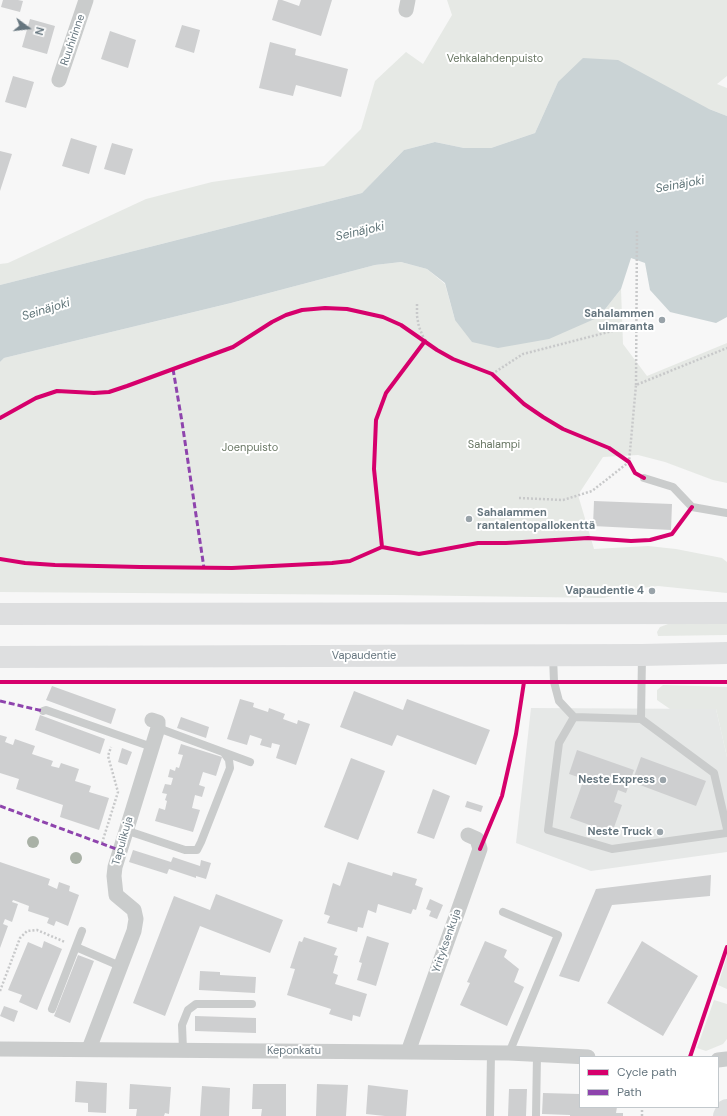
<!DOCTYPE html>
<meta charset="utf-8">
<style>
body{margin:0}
#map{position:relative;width:727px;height:1116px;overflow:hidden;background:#f7f7f7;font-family:"DM Sans",sans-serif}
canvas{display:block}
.legend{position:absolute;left:579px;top:1056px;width:140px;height:52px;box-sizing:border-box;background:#fff;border:1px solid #c2c8cc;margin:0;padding:5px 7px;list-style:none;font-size:12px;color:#66767f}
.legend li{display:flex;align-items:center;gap:8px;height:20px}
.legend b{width:20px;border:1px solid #c2c8cc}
.north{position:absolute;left:8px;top:8px;width:40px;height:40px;-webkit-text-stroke:3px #fff;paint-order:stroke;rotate:105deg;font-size:11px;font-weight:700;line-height:16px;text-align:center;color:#66767f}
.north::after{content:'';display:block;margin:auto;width:14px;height:18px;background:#66767f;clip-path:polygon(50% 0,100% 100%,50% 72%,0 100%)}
</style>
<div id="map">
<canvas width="727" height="1116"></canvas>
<ul class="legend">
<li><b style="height:5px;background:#d6006c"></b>Cycle path</li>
<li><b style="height:5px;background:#8e44ad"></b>Path</li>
</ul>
<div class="north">N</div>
</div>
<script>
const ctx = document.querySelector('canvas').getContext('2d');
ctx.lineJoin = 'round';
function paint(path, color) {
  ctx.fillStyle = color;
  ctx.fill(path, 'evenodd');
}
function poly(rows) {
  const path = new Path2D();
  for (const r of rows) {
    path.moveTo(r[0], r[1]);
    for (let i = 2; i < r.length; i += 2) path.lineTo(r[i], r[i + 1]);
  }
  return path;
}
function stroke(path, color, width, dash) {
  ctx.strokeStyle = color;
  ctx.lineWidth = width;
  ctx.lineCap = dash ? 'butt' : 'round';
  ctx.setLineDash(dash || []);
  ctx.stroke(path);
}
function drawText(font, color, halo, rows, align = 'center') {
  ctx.font = font + ' "DM Sans",sans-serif';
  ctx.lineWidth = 4;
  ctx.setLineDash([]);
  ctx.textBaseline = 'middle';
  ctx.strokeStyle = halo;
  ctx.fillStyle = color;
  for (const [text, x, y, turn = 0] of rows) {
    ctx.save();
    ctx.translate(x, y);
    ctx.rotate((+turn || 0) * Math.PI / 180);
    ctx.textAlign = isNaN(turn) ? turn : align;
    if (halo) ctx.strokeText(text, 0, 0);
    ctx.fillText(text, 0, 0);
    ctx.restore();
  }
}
const built = poly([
 [531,708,716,709,727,757,727,852,591,871,516,843]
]);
const green = poly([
 [447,0,727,0,727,76,717,84,727,88,727,116,709,109,558,82,535,133,491,148,464,148,435,142,404,150,362,193,0,285,0,264,8,263,146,199,212,182,324,166,361,129,375,81,406,52,423,64,452,15],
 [401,262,427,269,445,284,455,320,599,317,621,289,623,344,647,376,727,343,727,483,713,480,665,462,638,455,603,457,578,495,594,549,648,546,676,549,722,558,727,562,727,593,658,586,642,588,604,598,393,595,0,592,0,362,4,358,231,303,375,265],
 [668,624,727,624,727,635,658,636,657,632,660,627],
 [663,685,727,687,727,757,716,709,670,709,657,700,657,690],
 [727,956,727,989,718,985],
 [714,1000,727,1004,727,1039,723,1044,706,1051,697,1048]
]);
const water = poly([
 [583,58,618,60,709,109,727,116,727,317,716,323,670,312,650,290,645,263,631,258,621,289,599,317,549,339,498,348,472,342,455,320,445,283,427,269,401,262,375,265,231,303,4,358,0,362,0,285,362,193,404,150,435,142,464,148,491,148,535,133,558,82]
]);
const building = poly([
 [3,0,18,0,23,1,20,12,1,7],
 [278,0,282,0,299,6,301,0,332,0,321,36,272,20],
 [30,19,55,26,47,54,22,47],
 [182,25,200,30,194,53,175,47],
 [110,31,136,40,128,68,101,59],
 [270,42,296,49,295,55,348,69,341,97,296,85,293,96,259,88],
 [13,76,34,82,26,108,5,102],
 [71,138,97,146,89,174,62,166],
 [112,143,133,149,125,175,104,169],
 [0,151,12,154,0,191],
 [594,501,672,504,671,530,593,526],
 [52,686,116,709,111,724,46,700],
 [354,691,403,710,407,699,490,730,476,765,397,735,392,746,340,727],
 [240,699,254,703,253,707,268,712,269,708,285,714,283,719,297,724,298,720,310,724,296,765,276,758,280,745,272,743,271,748,260,745,262,739,250,735,247,745,227,739],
 [40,715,105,739,100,754,35,730],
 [181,717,209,727,206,738,177,728],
 [0,735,7,737,5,742,13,745,15,739,35,746,32,754,53,761,51,766,59,768,61,763,79,769,75,781,91,786,89,792,109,798,99,830,60,817,63,805,16,789,19,779,0,773],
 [181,744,222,757,216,776,203,772,199,785,205,787,202,797,195,795,192,808,200,810,193,832,155,821,159,808,165,810,167,801,165,800,167,794,162,793,165,784,171,785,173,778,168,777,170,769,175,771,176,767,179,768,183,755,178,754],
 [122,748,132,752,127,765,118,762],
 [577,750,634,770,626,793,618,790,614,802,622,805,612,833,570,818,584,779,569,774],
 [641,757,706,781,696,806,632,782],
 [351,758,385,771,358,840,324,827],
 [433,789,450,796,434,839,417,833],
 [467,801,483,806,481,812,465,807],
 [133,850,171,862,173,857,200,866,201,860,211,863,206,879,196,876,196,878,169,869,167,874,129,862],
 [0,862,50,879,48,885,57,889,59,882,70,886,69,891,79,895,68,926,56,921,54,926,47,923,49,918,28,911,29,906,13,900,12,902,18,904,12,922,5,919,3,924,8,926,0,948],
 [348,862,392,876,393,872,417,879,415,885,423,888,416,910,413,909,411,914,378,904,376,913,368,910,363,928,358,927,357,932,327,923,330,916,324,914,333,883,340,886],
 [711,875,710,896,612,905,579,982,559,976,596,889],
 [216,894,283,920,270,953,200,926,165,1016,133,1003,174,896,210,910],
 [430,899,443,905,437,919,429,916,431,911,426,909],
 [367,936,389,943,376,986,357,980,362,963,359,962],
 [304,937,337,948,334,955,338,956,333,973,338,975,335,984,367,994,360,1017,353,1015,352,1021,329,1014,331,1009,287,995,295,969,290,968,299,941,302,942],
 [44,941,62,949,37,1010,19,1002,22,995,8,990,28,942,42,948],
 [485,941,507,950,504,957,519,969,514,982,524,987,507,1026,460,1005,470,983,467,982],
 [642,941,698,976,663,1036,607,1003],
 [78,955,94,961,70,1023,54,1016],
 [200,971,220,972,220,975,256,977,255,993,199,990],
 [4,1006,18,1011,14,1022,0,1016],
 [195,1016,256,1018,256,1033,195,1031],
 [76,1081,107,1083,106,1113,88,1112,88,1103,75,1102],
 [130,1084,171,1087,169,1114,165,1113,164,1116,136,1116,137,1109,129,1109],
 [253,1084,286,1084,286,1116,261,1116,262,1109,252,1109],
 [317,1084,348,1085,346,1116,316,1116],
 [368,1085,408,1090,406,1116,385,1116,366,1114],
 [202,1086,230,1088,229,1116,200,1116],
 [509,1089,527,1089,526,1116,508,1116],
 [543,1093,580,1094,580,1107,617,1107,616,1113,623,1113,623,1116,570,1116,570,1115,542,1114]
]);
const path = poly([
 [417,304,417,316,419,327,425,341],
 [492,374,523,354,636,325],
 [636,385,637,230],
 [519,498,563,500,592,491,629,462,636,385,727,348],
 [102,843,118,792,108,756,111,747],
 [0,991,20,938,27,931,37,930,65,942],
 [642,1116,642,1107]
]);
const service = poly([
 [644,478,673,487,692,507,727,513],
 [553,656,554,682,559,701,574,717],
 [43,711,46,710,152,747],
 [641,719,642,656],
 [158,728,250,762],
 [727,829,714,773,641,719,574,717,559,743,548,830,612,849,727,833],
 [125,830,185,850,197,850,201,842,230,768,229,760,224,753],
 [503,912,558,935,509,1053],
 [76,947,120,966],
 [52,1009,82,931],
 [183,1050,182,1025,188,1010,196,1004,252,1004],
 [490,1116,491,1053],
 [536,1116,537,1055]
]);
const minor = poly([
 [406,10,408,0],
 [59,80,86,0],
 [0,1049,408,1052,509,1053,588,1057],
 [89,1049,134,931,136,919,134,910,116,895,114,876,115,867,158,728,158,722,152,720],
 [408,1052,480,849,477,839,468,835],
 [718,1060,727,1059]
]);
const secondary = poly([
 [724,1116,727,1110]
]);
const primary = poly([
 [0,614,727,613],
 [0,657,642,655,727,653]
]);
const quiet = poly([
 [173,369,182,422,204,568],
 [0,701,43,711],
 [0,806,119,850]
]);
const cycleway = poly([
 [0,418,36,398,57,391,94,393,109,392,127,386,233,347,272,322,286,315,302,310,325,308,347,309,383,317,401,325,437,350,453,359,492,374,524,404,543,417,563,429,609,448,629,462,635,473,644,478],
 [382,547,374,469,376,420,386,393,425,341],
 [0,559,25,563,55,565,140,567,232,568,332,563,350,561,382,547,419,554,478,543,506,543,588,538,631,541,650,540,672,534,692,507],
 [0,682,727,682],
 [480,849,502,796,516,734,524,682],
 [690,1057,727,947]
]);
const trees = [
 [33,842],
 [76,858]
];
const markers = [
 [662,320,4,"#99a3a9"],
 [469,519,4,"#99a3a9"],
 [652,591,4,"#99a3a9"],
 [663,780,4,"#99a3a9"],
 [660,832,4,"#99a3a9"]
];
const streetNames = [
 ["Ruuhirinne",73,40,-71],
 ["Vapaudentie",364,656],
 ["Tapulikuja",123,841,-74],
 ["Yrityksenkuja",447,941,-71],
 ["Keponkatu",294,1051]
];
const parkNames = [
 ["Vehkalahdenpuisto",495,59],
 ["Sahalampi",494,445],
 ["Joenpuisto",250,448]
];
const poiNames = [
 ["Sahalammen",654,314],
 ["uimaranta",654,327],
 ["Sahalammen",477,513,"left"],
 ["rantalentopallokenttä",477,526,"left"],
 ["Vapaudentie 4",644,591],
 ["Neste Express",655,780],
 ["Neste Truck",652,832]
];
const waterNames = [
 ["Seinäjoki",680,185,-10],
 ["Seinäjoki",360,232,-13],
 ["Seinäjoki",46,310,-17]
];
paint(built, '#e6e8e7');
paint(green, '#e6e9e5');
paint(water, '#cad3d5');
paint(building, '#cecfd0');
stroke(path, '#c8c9ca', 2.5, [2, 2]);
stroke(service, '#cacccc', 8);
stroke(minor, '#cacccc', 15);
stroke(secondary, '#dedfe0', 22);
stroke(primary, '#dedfe0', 22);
stroke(quiet, '#8e44ad', 3, [6, 3]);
stroke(cycleway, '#d6006c', 4);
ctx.fillStyle = '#a9b1a6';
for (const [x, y] of trees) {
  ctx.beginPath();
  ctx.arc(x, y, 6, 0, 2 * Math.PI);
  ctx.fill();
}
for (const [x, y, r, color] of markers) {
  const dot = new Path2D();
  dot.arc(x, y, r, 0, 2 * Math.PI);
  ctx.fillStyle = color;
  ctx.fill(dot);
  stroke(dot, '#fff', 1.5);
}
drawText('11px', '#66767f', '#fff', streetNames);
drawText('11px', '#697764', '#fff', parkNames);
drawText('bold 11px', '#66767f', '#fff', poiNames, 'right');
drawText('italic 12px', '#607579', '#fff', waterNames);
</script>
